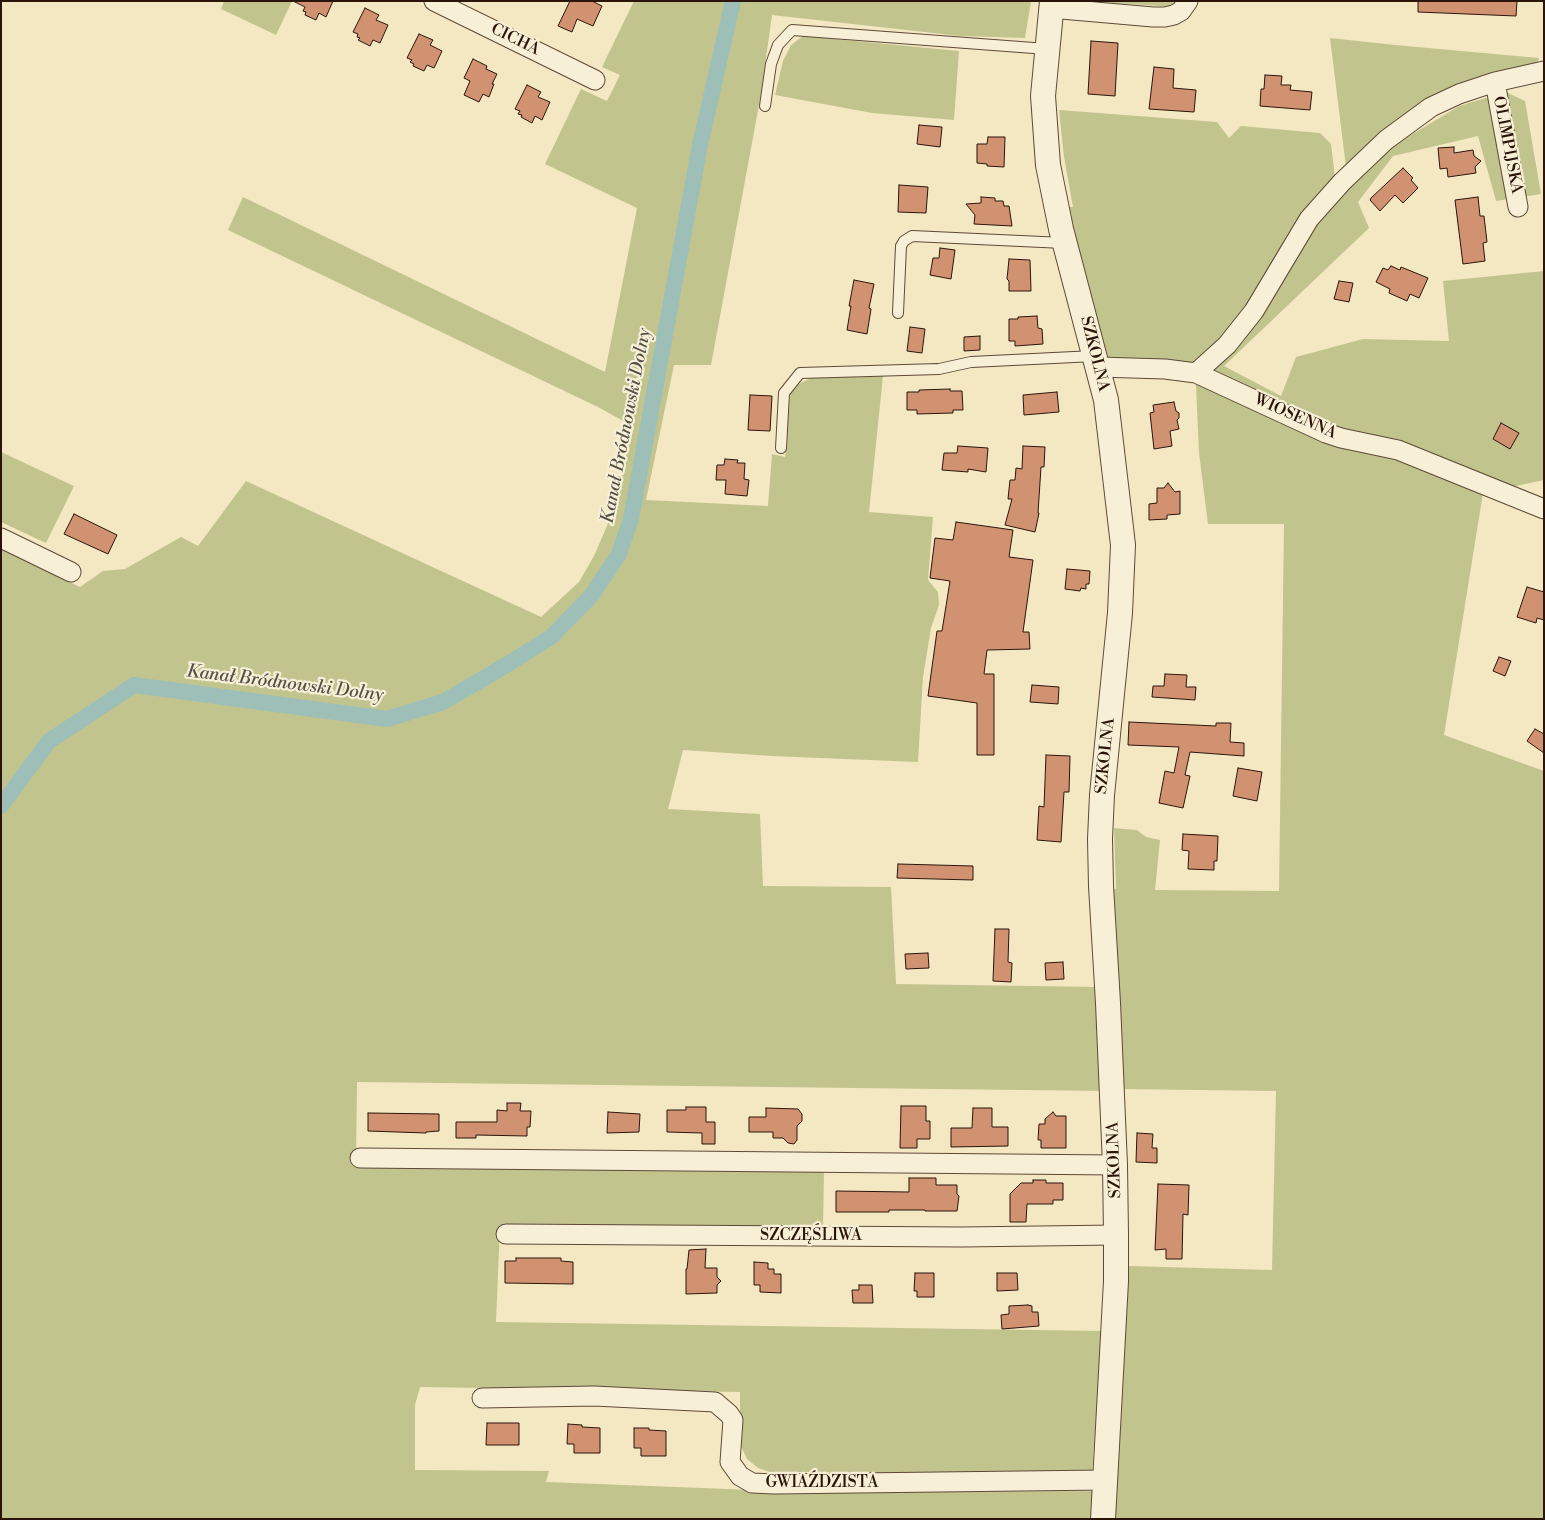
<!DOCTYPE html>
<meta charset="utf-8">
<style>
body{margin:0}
#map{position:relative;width:1545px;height:1520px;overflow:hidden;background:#f3e8c2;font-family:"Libre Bodoni",serif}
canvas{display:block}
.frame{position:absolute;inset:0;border:2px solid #2b140a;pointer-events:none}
</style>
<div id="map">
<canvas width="1545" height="1520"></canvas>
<div class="frame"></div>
</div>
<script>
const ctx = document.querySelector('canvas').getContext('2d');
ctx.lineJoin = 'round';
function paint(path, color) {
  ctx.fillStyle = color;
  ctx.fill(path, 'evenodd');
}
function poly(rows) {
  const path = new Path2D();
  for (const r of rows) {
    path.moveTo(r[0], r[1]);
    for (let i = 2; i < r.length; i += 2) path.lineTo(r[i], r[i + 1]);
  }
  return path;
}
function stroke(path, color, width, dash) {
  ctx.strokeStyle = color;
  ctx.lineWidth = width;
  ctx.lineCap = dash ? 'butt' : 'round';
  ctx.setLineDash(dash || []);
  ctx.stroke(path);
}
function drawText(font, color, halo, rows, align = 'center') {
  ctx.font = font + ' "Libre Bodoni",serif';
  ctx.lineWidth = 4.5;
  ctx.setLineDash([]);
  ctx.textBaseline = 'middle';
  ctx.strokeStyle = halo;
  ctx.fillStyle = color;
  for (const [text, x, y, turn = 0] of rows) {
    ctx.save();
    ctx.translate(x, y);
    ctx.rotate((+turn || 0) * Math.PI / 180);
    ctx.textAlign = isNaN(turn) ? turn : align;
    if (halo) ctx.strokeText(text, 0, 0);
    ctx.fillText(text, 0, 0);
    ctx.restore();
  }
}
const green = poly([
 [224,1,292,1,276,35,221,9],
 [634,1,1031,1,1025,38,960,36,772,15,761,94,711,365,674,365,646,500,768,506,772,454,785,457,790,396,792,391,799,384,811,378,883,376,869,512,933,517,928,580,938,592,939,605,931,628,923,677,918,762,772,756,683,750,668,809,760,814,763,886,891,887,896,984,1100,987,1105,1091,357,1082,356,1163,824,1169,823,1228,500,1225,496,1322,1102,1331,1092,1474,770,1472,758,1468,747,1459,740,1444,740,1392,420,1387,415,1405,415,1470,549,1471,546,1482,806,1492,1098,1491,1097,1519,1,1519,1,549,80,587,103,571,125,569,181,537,198,546,246,481,541,617,579,582,594,556,607,526,634,427,598,407,228,230,243,197,605,372,637,208,545,164,581,89,607,101,620,75,602,67],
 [1085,1,1179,1,1174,7],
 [803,36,959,51,954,120,872,113,775,95,783,61,791,45],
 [1330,38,1395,45,1539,58,1537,65,1454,87,1346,167],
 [1506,92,1525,101,1541,194,1496,201,1478,136,1393,156,1358,202,1369,228,1224,366,1281,396,1296,357,1363,339,1449,341,1443,281,1544,271,1544,480,1483,493,1444,735,1544,771,1544,1519,1112,1519,1122,1334,1129,1266,1272,1270,1276,1091,1120,1089,1109,889,1116,889,1114,828,1137,830,1146,837,1160,840,1155,890,1279,891,1284,524,1208,524,1199,453,1196,385,1189,362,1110,360,1104,356,1065,207,1073,207,1064,157,1059,110,1217,122,1229,138,1241,126,1320,133,1331,144,1335,178,1346,192,1398,143,1459,106],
 [1,452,74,486,46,543,1,522]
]);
const canal = poly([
 [1,806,49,741,134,685,387,719,443,702,503,667,551,637,592,595,619,554,631,519,700,145,733,1]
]);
const building = poly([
 [293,1,333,1,326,17,319,13,316,20,305,15,306,12,303,11,305,7,293,1],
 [570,1,592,1,602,6,593,26,577,19,572,32,558,26,570,1],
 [1418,1,1517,1,1516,16,1418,12,1418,1],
 [365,8,379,15,376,20,388,25,380,43,373,40,370,46,358,40,360,38,357,37,358,34,353,32,365,8],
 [419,34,433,40,430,45,442,51,434,68,427,65,424,71,413,66,414,64,410,62,412,60,407,58,419,34],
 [1091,41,1118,43,1115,96,1088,94,1091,41],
 [473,59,487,66,486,69,497,74,492,84,494,84,489,97,483,94,479,102,464,95,470,81,464,78,473,59],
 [1154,67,1174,69,1173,88,1196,90,1194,112,1149,109,1154,67],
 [1265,75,1282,76,1281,85,1291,85,1290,90,1312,92,1310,110,1260,106,1261,89,1264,89,1265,75],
 [527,85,541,92,538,97,550,102,542,120,535,116,532,123,521,117,522,115,518,114,520,111,515,109,527,85],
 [919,125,942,127,940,147,917,144,919,125],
 [988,137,1005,137,1004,167,987,166,987,164,977,163,977,144,987,144,988,137],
 [1454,147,1454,153,1473,150,1474,156,1481,161,1475,167,1476,173,1448,177,1447,168,1440,169,1438,148,1454,147],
 [1403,168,1413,178,1411,180,1418,188,1403,203,1395,195,1380,211,1370,200,1371,198,1403,168],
 [899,185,928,187,926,213,898,212,899,185],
 [981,197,995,198,995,201,1003,201,1004,206,1009,206,1012,226,974,224,975,215,966,204,981,203,981,197],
 [1478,197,1480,216,1484,216,1487,242,1483,243,1485,261,1463,264,1455,200,1478,197],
 [940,248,955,250,951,279,930,275,933,258,939,258,940,248],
 [1009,259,1030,260,1031,291,1009,291,1009,281,1007,279,1009,259],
 [1391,266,1400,270,1401,267,1428,278,1419,298,1410,294,1407,301,1389,293,1390,289,1376,282,1383,268,1388,270,1391,266],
 [854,280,874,284,869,308,871,309,867,334,847,330,851,306,849,306,854,280],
 [1339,281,1353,283,1349,302,1334,299,1339,281],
 [1037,316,1038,328,1042,329,1043,344,1015,346,1015,341,1009,341,1009,319,1018,319,1018,317,1037,316],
 [910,327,925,329,922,353,907,351,910,327],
 [980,336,980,350,964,351,964,337,980,336],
 [950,389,950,391,962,391,963,410,953,410,953,413,917,414,917,410,907,410,907,392,919,392,919,390,950,389],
 [1057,392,1059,412,1024,415,1023,395,1057,392],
 [750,395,772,396,770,431,748,430,750,395],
 [1174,402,1176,411,1179,413,1179,418,1177,420,1179,429,1170,431,1172,446,1154,449,1150,413,1154,412,1153,405,1174,402],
 [1501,423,1519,433,1510,449,1493,439,1501,423],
 [958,446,988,448,986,472,968,469,968,472,942,470,944,453,957,453,958,446],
 [1023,446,1045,447,1044,467,1041,467,1038,513,1039,513,1035,532,1005,525,1012,499,1008,499,1010,480,1015,480,1016,468,1022,469,1023,446],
 [725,459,738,460,737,463,745,463,744,479,749,480,747,496,725,494,726,480,716,480,717,465,724,465,725,459],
 [1168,483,1175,492,1180,491,1180,514,1167,515,1167,519,1149,520,1149,504,1157,503,1157,488,1164,488,1168,483],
 [74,514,117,535,108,554,64,534,74,514],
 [956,522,1013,530,1009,557,1033,560,1023,632,1029,632,1030,649,987,650,984,674,994,674,994,755,977,755,977,703,928,696,937,631,942,631,950,581,930,578,935,538,953,540,956,522],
 [1067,569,1090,571,1089,584,1086,584,1086,589,1081,588,1080,591,1065,589,1067,569],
 [1527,587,1544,592,1544,620,1537,618,1536,623,1517,617,1527,587],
 [1499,657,1511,661,1505,676,1493,671,1499,657],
 [1165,674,1187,675,1186,687,1196,687,1195,700,1152,697,1153,686,1164,686,1165,674],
 [1032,685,1059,687,1058,704,1030,702,1032,685],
 [1129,722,1216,726,1216,723,1231,723,1230,742,1244,743,1244,756,1190,752,1185,775,1190,776,1183,808,1159,803,1165,771,1174,773,1179,747,1128,745,1129,722],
 [1535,729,1544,734,1544,753,1527,741,1535,729],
 [1046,755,1070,756,1069,792,1064,792,1061,842,1037,840,1039,806,1044,807,1046,755],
 [1238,768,1262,772,1257,801,1233,796,1238,768],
 [1183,834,1218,836,1217,861,1214,861,1214,870,1188,869,1189,851,1182,850,1183,834],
 [898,864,973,866,973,880,897,878,898,864],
 [995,929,1009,929,1008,962,1012,963,1011,982,993,981,995,929],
 [928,953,929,968,906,969,905,954,928,953],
 [1063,962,1064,979,1046,980,1045,963,1063,962],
 [507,1103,521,1103,520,1111,531,1111,530,1127,527,1127,527,1136,476,1135,476,1138,456,1138,456,1122,497,1122,497,1110,507,1111,507,1103],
 [901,1106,926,1106,926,1121,930,1121,930,1139,917,1139,917,1148,900,1148,901,1106],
 [686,1107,706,1107,706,1122,715,1122,715,1144,702,1144,702,1133,667,1132,667,1110,686,1110,686,1107],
 [766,1108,798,1109,802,1114,802,1121,797,1126,797,1140,794,1144,788,1143,783,1138,773,1138,773,1132,749,1132,749,1117,766,1117,766,1108],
 [973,1108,992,1108,992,1127,1008,1127,1008,1146,951,1147,951,1128,972,1128,973,1108],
 [608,1112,640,1114,639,1132,607,1133,608,1112],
 [1053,1112,1056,1116,1066,1116,1066,1148,1041,1148,1041,1140,1038,1140,1039,1124,1045,1124,1045,1119,1053,1112],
 [368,1113,439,1114,439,1131,426,1132,426,1133,368,1131,368,1113],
 [1137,1133,1153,1134,1152,1148,1157,1148,1157,1163,1136,1162,1137,1133],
 [909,1178,936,1178,936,1185,957,1185,957,1194,959,1196,957,1211,925,1211,925,1210,889,1210,889,1212,836,1212,836,1191,909,1192,909,1178],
 [1033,1180,1046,1180,1046,1183,1063,1183,1063,1200,1053,1200,1053,1204,1027,1204,1026,1222,1010,1222,1010,1194,1021,1183,1033,1183,1033,1180],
 [1158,1184,1189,1185,1188,1215,1183,1214,1182,1259,1166,1259,1166,1249,1155,1250,1158,1184],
 [706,1249,705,1268,717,1268,717,1277,721,1281,717,1285,717,1293,686,1294,686,1269,687,1269,689,1250,706,1249],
 [516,1258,561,1258,561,1261,573,1262,573,1284,505,1283,505,1261,516,1261,516,1258],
 [754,1262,768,1263,768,1269,774,1269,774,1274,781,1274,781,1293,760,1292,760,1285,754,1285,754,1262],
 [915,1273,934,1273,934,1297,917,1297,917,1291,914,1291,915,1273],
 [997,1273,1017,1273,1018,1290,997,1291,997,1273],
 [859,1285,872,1285,873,1303,853,1303,852,1290,859,1290,859,1285],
 [1028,1305,1032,1306,1032,1312,1038,1312,1039,1326,1002,1329,1001,1315,1009,1314,1009,1306,1028,1305],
 [487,1423,519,1423,519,1445,486,1445,487,1423],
 [568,1424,582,1425,582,1427,600,1428,600,1453,574,1453,574,1444,567,1444,568,1424],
 [634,1428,649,1428,649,1430,666,1431,666,1456,641,1456,641,1448,634,1448,634,1428]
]);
const service = poly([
 [765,106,771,64,778,45,792,30,1047,49],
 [898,313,901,246,904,241,912,236,1064,243],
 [781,448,784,393,800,373,939,369,971,362,1095,356]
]);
const minor = poly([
 [434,1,595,80],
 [1050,8,1153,17,1165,17,1174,15,1181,11,1188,1],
 [1495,82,1518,207],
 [1098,367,1165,369,1196,373,1326,433,1341,438,1398,450,1544,509],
 [1196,373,1227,345,1254,311,1309,219,1342,182,1386,140,1431,107,1459,94,1495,82,1544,71],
 [1,538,71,572],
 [360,1158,1115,1165],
 [506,1234,962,1237,1116,1235],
 [482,1398,594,1396,715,1402,729,1414,733,1420,730,1462,740,1476,752,1483,774,1484,1104,1480]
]);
const tertiary = poly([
 [1052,1,1043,96,1048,165,1061,229,1106,400,1123,545,1120,613,1102,795,1100,839,1101,886,1108,1003,1115,1165,1116,1235,1116,1281,1103,1519]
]);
const streetNames = [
 ["CICHA",515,40,26],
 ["OLIMPIJSKA",1507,145,79],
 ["SZKOLNA",1094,354,76],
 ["WIOSENNA",1295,417,24],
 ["SZKOLNA",1106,756,-84],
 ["SZKOLNA",1115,1160,-92],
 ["SZCZĘŚLIWA",811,1236],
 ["GWIAŹDZISTA",822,1483]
];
const waterNames = [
 ["Kanał Bródnowski Dolny",627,426,-79],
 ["Kanał Bródnowski Dolny",285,684,7]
];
paint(green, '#c2c48e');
stroke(canal, '#9dbfb8', 16);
paint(building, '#d19272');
stroke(building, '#2b140a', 1);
stroke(service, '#5d4938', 12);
stroke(minor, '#5d4938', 21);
stroke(tertiary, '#5d4938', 26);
stroke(service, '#f7f0d7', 10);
stroke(minor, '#f7f0d7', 19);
stroke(tertiary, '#f7f0d7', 24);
drawText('16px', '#2b140a', '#f7f0d7', streetNames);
drawText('italic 18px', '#535047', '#f7f0d7', waterNames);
</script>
